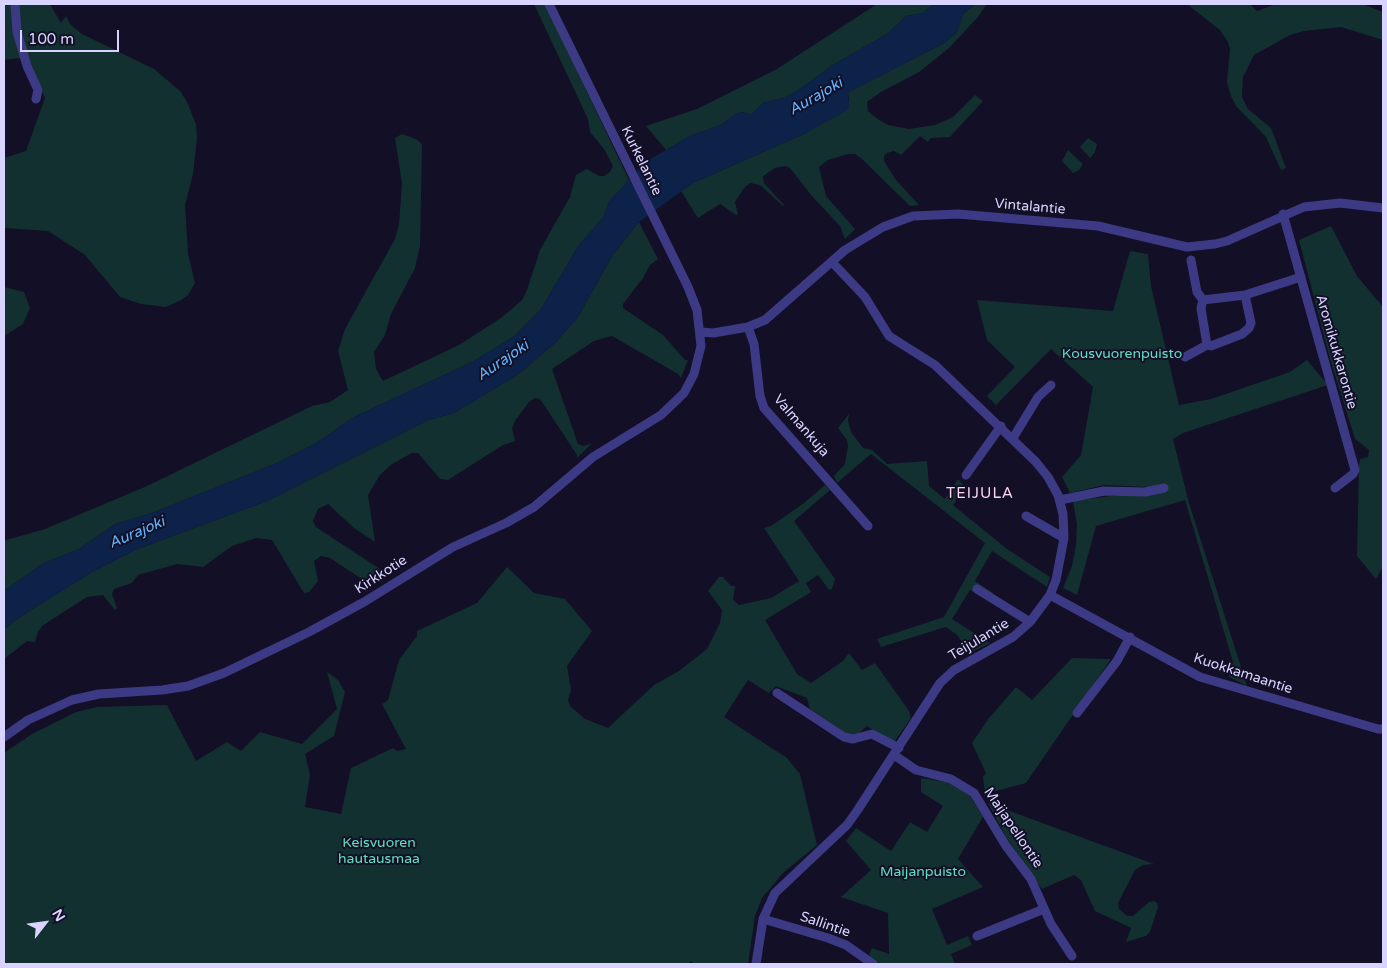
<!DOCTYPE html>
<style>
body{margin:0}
#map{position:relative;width:1387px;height:968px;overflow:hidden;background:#130f26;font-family:"Varela Round",sans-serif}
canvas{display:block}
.frame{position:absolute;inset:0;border:5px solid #d9d4ff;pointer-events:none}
.north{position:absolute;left:20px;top:898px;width:50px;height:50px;-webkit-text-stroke:4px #130f26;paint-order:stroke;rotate:60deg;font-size:14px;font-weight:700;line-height:20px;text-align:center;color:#d9d4ff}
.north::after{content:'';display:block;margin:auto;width:18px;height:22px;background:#d9d4ff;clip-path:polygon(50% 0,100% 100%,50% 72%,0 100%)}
.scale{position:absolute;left:20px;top:30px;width:99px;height:22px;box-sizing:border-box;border:2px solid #d9d4ff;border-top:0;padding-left:6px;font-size:15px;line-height:18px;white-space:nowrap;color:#d9d4ff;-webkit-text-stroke:4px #130f26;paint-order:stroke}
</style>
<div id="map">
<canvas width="1387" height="968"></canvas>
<div class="frame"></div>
<div class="north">N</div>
<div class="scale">100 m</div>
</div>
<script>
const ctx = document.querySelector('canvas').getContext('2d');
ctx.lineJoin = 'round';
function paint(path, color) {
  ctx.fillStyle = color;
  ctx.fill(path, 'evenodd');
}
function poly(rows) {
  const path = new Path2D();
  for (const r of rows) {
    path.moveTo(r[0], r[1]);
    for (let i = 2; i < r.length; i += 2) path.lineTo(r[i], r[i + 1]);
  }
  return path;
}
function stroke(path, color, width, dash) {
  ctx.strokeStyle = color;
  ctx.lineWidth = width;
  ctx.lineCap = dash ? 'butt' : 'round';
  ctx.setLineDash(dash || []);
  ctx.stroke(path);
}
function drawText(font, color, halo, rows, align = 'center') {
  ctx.font = font + ' "Varela Round",sans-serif';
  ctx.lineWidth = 4;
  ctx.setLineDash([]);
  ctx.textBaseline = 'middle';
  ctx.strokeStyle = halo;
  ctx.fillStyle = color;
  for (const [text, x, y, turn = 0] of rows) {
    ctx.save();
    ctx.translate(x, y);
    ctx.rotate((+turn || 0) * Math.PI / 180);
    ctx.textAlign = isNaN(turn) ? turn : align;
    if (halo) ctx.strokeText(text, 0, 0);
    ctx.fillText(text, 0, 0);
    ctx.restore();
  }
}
const green = poly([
 [4,4,50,4,61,23,66,16,71,25,82,34,154,69,180,91,187,102,196,124,197,138,193,174,185,205,188,254,195,283,188,295,181,300,166,307,141,304,120,297,85,255,48,231,4,228,4,158,26,151,45,98,28,57,4,60],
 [534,4,545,4,629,180,609,202,603,218,579,245,541,309,516,335,474,361,354,417,316,443,277,463,152,513,115,524,79,549,42,564,4,591,4,542,6,540,45,529,147,486,312,406,330,402,348,390,338,351,345,329,395,239,399,224,402,184,395,138,402,134,416,139,422,144,420,246,415,268,391,314,385,335,374,352,376,369,383,381,459,345,501,318,522,300,527,290,540,250,570,197,576,175,587,169,599,176,604,176,610,172,613,166,604,149,590,132,588,119],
 [877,4,933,4,923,13,906,16,887,34,831,66,803,87,786,97,763,103,751,115,743,112,736,114,721,125,690,136,666,150,646,126,697,109,777,69],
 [975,4,987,4,978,17,949,48,919,72,881,92,867,102,868,111,879,120,888,125,909,129,935,125,953,117,975,95,983,101,950,137,931,138,928,142,920,136,901,155,894,151,887,153,884,156,884,161,896,180,919,205,910,206,861,158,855,154,848,154,828,160,819,167,826,196,855,229,845,239,840,226,811,195,790,168,785,166,775,168,763,176,764,183,784,205,783,206,760,185,750,183,744,188,735,202,738,214,736,215,720,204,698,218,681,191,693,183,806,133,849,101,848,93,852,90,946,42,957,32,963,14],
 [1187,4,1250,4,1257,11,1276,4,1363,4,1383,12,1383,40,1341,27,1304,31,1290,35,1254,55,1243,77,1242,97,1248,109,1271,128,1286,168,1281,170,1266,137,1236,106,1231,96,1227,82,1230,49,1228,42,1220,30],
 [1088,138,1097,144,1095,152,1090,158,1080,147],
 [1068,150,1083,164,1079,170,1073,173,1062,161],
 [639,222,658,259,650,265,643,278,623,304,623,308,663,335,685,360,688,360,681,378,678,374,612,336,594,341,552,369,578,444,584,446,592,443,577,458,577,455,540,399,535,398,529,402,515,421,512,428,515,441,503,445,448,480,440,479,418,453,412,453,392,464,380,475,368,495,375,542,354,528,328,504,318,509,313,521,316,527,389,575,369,587,368,583,330,558,321,556,314,561,318,581,309,592,304,593,272,540,256,538,232,546,203,567,177,564,138,575,132,583,114,589,112,594,117,608,115,610,103,595,87,597,42,626,38,632,35,642,27,641,4,659,4,629,26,613,92,572,135,550,267,501,428,420,454,413,519,374,556,342,578,317,612,256],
 [1331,226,1357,276,1383,307,1383,567,1376,579,1357,556,1359,465,1360,459,1368,457,1369,450,1355,439,1330,359,1299,240],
 [1130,251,1148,254,1151,286,1179,405,1211,399,1290,372,1307,360,1328,385,1183,433,1173,439,1189,503,1247,686,1229,677,1233,662,1185,500,1096,526,1077,595,1063,588,1072,566,1076,545,1077,524,1073,501,1111,496,1149,495,1149,487,1104,485,1070,493,1062,477,1081,455,1093,387,1051,349,996,405,987,396,1015,367,987,340,977,300,1113,311],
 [4,287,24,292,30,308,23,324,4,336],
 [849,414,848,421,851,432,863,448,872,450,887,464,927,461,929,486,945,499,958,479,965,487,953,505,1007,549,1050,577,1047,587,992,551,975,581,993,593,988,601,970,590,952,619,990,643,970,653,957,635,946,627,881,647,877,639,944,617,985,543,871,454,837,483,834,476,845,464,848,446,847,440,838,428],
 [825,485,830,490,794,521,835,579,832,589,829,590,818,575,806,583,811,592,765,620,797,674,811,683,843,661,849,653,862,670,875,663,909,711,911,718,894,742,867,726,857,735,849,735,810,709,807,698,776,686,769,693,748,680,724,717,787,758,800,774,817,845,783,873,762,898,755,916,748,964,694,964,691,961,688,964,4,964,4,753,32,734,76,712,97,707,167,705,196,761,227,742,241,751,260,732,302,744,337,709,327,672,338,680,345,692,334,736,305,754,310,775,305,807,341,814,351,768,393,748,397,751,406,749,382,704,388,700,399,660,417,636,417,631,477,603,507,567,534,593,565,599,592,631,567,666,571,690,568,700,570,706,585,719,608,728,654,685,679,671,707,649,720,623,722,610,708,591,719,577,723,577,731,586,735,586,733,600,739,605,771,598,799,581,764,528,771,526,804,503],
 [1072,658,1111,659,1026,783,985,794,983,777,986,773,972,743,989,718,1016,687,1032,700],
 [921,778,952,783,969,794,983,817,958,859,983,887,932,909,947,945,968,936,972,945,951,954,955,964,877,964,869,955,872,948,889,954,888,913,841,897,871,870,846,841,856,828,891,851,910,822,927,832,943,806,921,792],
 [988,803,1154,864,1143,865,1135,870,1118,903,1119,909,1127,916,1133,916,1149,902,1154,901,1157,903,1158,907,1150,932,1146,936,1126,942,1131,928,1095,911,1081,880,1074,875,1042,889,1006,837]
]);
const water = poly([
 [933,4,975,4,963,14,957,32,946,42,848,93,849,108,844,112,806,133,693,183,639,222,612,256,578,317,556,342,519,374,454,413,428,420,267,501,135,550,92,572,26,613,4,629,4,591,42,564,79,549,115,524,152,513,277,463,316,443,354,417,474,361,516,335,541,309,579,245,603,218,609,202,645,162,690,136,721,125,736,114,743,112,751,115,763,103,786,97,803,87,831,66,887,34,906,16,923,13]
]);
const minor = poly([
 [15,4,17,32,27,66,38,90,36,99],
 [1283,214,1355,470,1353,474,1335,488],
 [1191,260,1197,292,1203,300],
 [1245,295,1203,300,1201,308,1207,345,1211,346,1242,334,1249,328,1251,323,1245,295,1301,277],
 [748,327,754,344,760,396,764,408,868,526],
 [701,332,713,333,748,327,765,320,845,250,883,227,913,216,958,214,1098,226,1187,247,1215,244,1227,241,1304,207,1340,203,1383,208],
 [1185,357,1207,345],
 [1013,438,1038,397,1051,385],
 [966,475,1001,426],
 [1060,500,1104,491,1145,492,1164,488],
 [1026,516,1064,538],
 [977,589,1030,622],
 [1050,595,1200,677,1378,729,1383,729],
 [777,693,844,737,853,739,872,734,899,748],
 [1077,713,1117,661,1130,637],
 [4,737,28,720,72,700,99,694,162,690,188,686,224,673,309,632,364,602,453,547,506,523,534,507,593,457,661,415,684,393,694,374,701,346,697,310,688,287,549,4],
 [894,755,916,770,951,779,974,793,1006,846,1031,879,1051,924,1072,956],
 [763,919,828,938,846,945,873,964],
 [977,936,1044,909],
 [756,964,763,919,775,893,847,825,857,811,940,683,954,670,1013,637,1030,622,1050,595,1056,580,1064,538,1063,514,1058,495,1048,477,1036,462,935,365,889,336,865,297,832,262]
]);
const streetNames = [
 ["Kurkelantie",641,161,64],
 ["Vintalantie",1030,207,5],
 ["Aromikukkarontie",1336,352,74],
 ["Valmankuja",801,426,49],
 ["Kirkkotie",381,575,-33],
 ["Teijulantie",979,640,-31],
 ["Kuokkamaantie",1243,674,18],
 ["Maijapellontie",1013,828,56],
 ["Sallintie",825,925,19]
];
const parkNames = [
 ["Kousvuorenpuisto",1122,354],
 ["Keisvuoren",379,843],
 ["hautausmaa",379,859],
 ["Maijanpuisto",923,872]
];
const waterNames = [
 ["Aurajoki",816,97,-30],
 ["Aurajoki",503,361,-34],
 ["Aurajoki",137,533,-23]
];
const neighbourhoodNames = [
 ["TEIJULA",980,494]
];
paint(green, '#12302f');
paint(water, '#0c2248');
stroke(minor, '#3d3a85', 9);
drawText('14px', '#d9d4ff', '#130f26', streetNames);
drawText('14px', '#5fe0c0', '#130f26', parkNames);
drawText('italic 15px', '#62b6ff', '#130f26', waterNames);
ctx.letterSpacing = '1px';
drawText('15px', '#ffd6f0', '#130f26', neighbourhoodNames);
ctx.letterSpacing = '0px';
</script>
